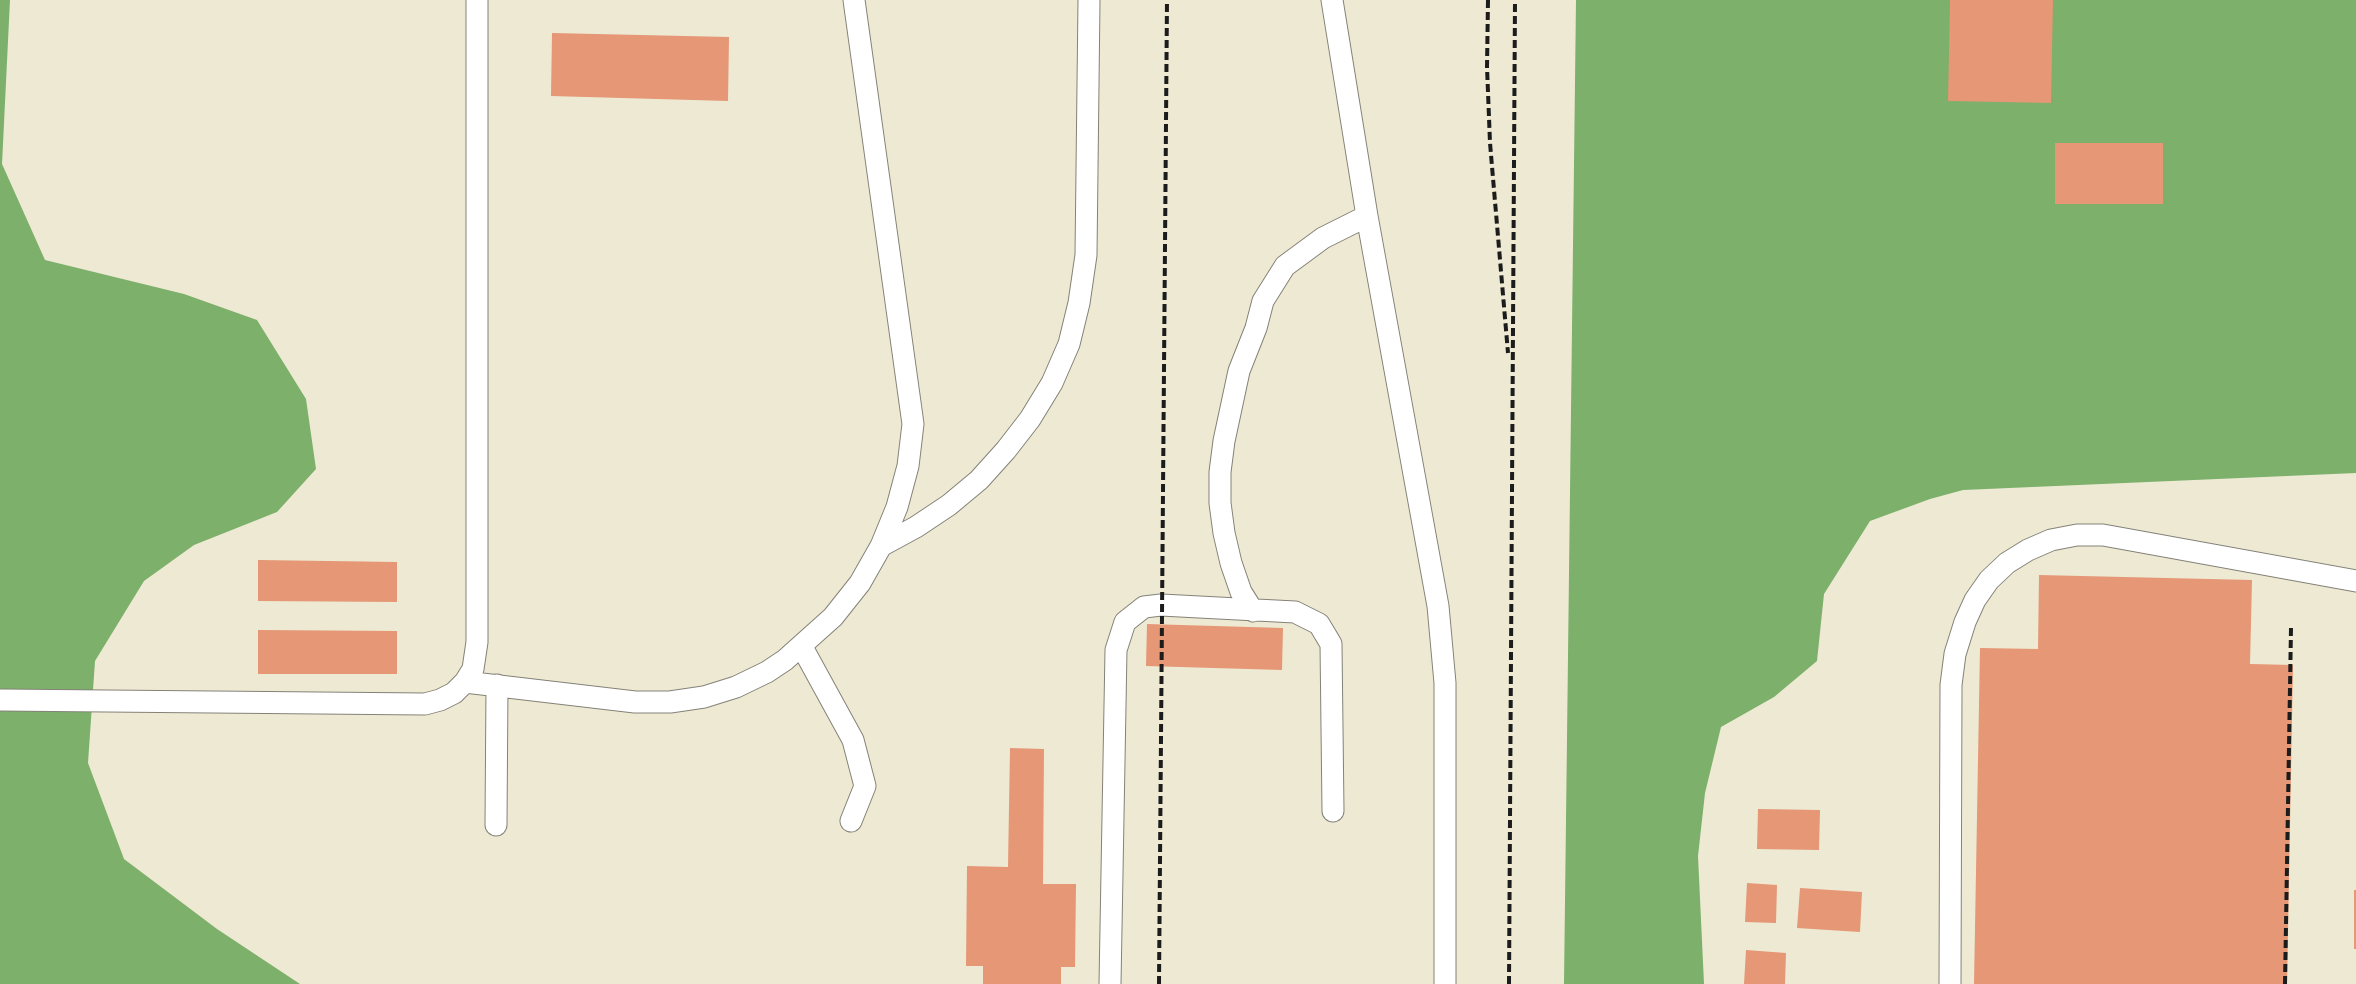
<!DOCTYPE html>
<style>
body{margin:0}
canvas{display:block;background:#ede9d3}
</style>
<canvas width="2356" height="984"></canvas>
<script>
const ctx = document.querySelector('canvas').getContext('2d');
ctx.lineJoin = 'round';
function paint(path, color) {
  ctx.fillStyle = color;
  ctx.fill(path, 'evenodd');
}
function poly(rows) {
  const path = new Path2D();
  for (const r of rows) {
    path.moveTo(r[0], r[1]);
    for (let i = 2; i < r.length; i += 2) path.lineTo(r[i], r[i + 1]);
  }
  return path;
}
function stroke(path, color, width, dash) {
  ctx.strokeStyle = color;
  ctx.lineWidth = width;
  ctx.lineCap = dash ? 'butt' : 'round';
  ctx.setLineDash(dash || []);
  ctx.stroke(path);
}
const forest = poly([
 [0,0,10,0,2,164,45,260,184,294,257,320,306,399,316,469,277,512,194,545,144,581,95,661,88,763,124,859,217,929,300,984,0,984],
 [1576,0,2356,0,2356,473,1963,490,1930,499,1870,521,1824,594,1817,661,1774,697,1721,727,1705,793,1698,856,1704,984,1564,984]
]);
const building = poly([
 [1950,0,2053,0,2051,103,1948,101],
 [552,33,729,37,728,101,551,96],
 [2055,143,2163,143,2163,204,2055,204],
 [258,560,397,562,397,602,258,601],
 [2039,575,2252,580,2250,664,2293,665,2287,984,1974,984,1980,648,2038,649],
 [1147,624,1283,628,1282,670,1146,666],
 [258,630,397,631,397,674,258,674],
 [1010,748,1044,749,1043,884,1076,884,1075,967,1061,967,1061,984,983,984,983,966,966,966,967,866,1008,867],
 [1758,809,1820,810,1819,850,1757,849],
 [1747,883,1777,885,1776,923,1745,922],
 [1800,888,1862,892,1860,932,1797,928],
 [2354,890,2356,890,2356,949,2354,949],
 [1746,950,1786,953,1785,984,1744,984]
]);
const lane = poly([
 [1332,0,1367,216,1438,606,1445,683,1445,984],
 [881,546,916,527,949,505,979,480,1006,450,1030,419,1052,383,1069,344,1079,303,1086,255,1089,0],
 [1253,611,1241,592,1231,563,1224,533,1220,503,1220,472,1224,441,1239,371,1256,328,1263,301,1285,266,1323,238,1367,216],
 [802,647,853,740,865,786,851,821],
 [465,682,635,702,670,702,704,697,736,687,767,672,785,660,833,617,860,583,881,546,897,507,908,466,913,424,854,0],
 [0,700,425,704,440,700,454,693,465,682,473,669,477,642,477,0],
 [496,825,497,685],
 [1110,984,1116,650,1125,622,1144,607,1161,605,1295,612,1319,624,1331,644,1333,811],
 [1950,984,1951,685,1955,654,1965,622,1975,600,1989,580,2007,563,2028,550,2051,540,2077,535,2103,535,2356,581]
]);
const rail = poly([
 [1488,0,1487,67,1490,143,1508,353],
 [1159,984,1167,0],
 [1509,984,1515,0],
 [2285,984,2291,628]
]);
paint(forest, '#7cb06b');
paint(building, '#e59776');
stroke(lane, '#848278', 23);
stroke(lane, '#fff', 21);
stroke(rail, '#1c1c1c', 4, [8, 4]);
</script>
